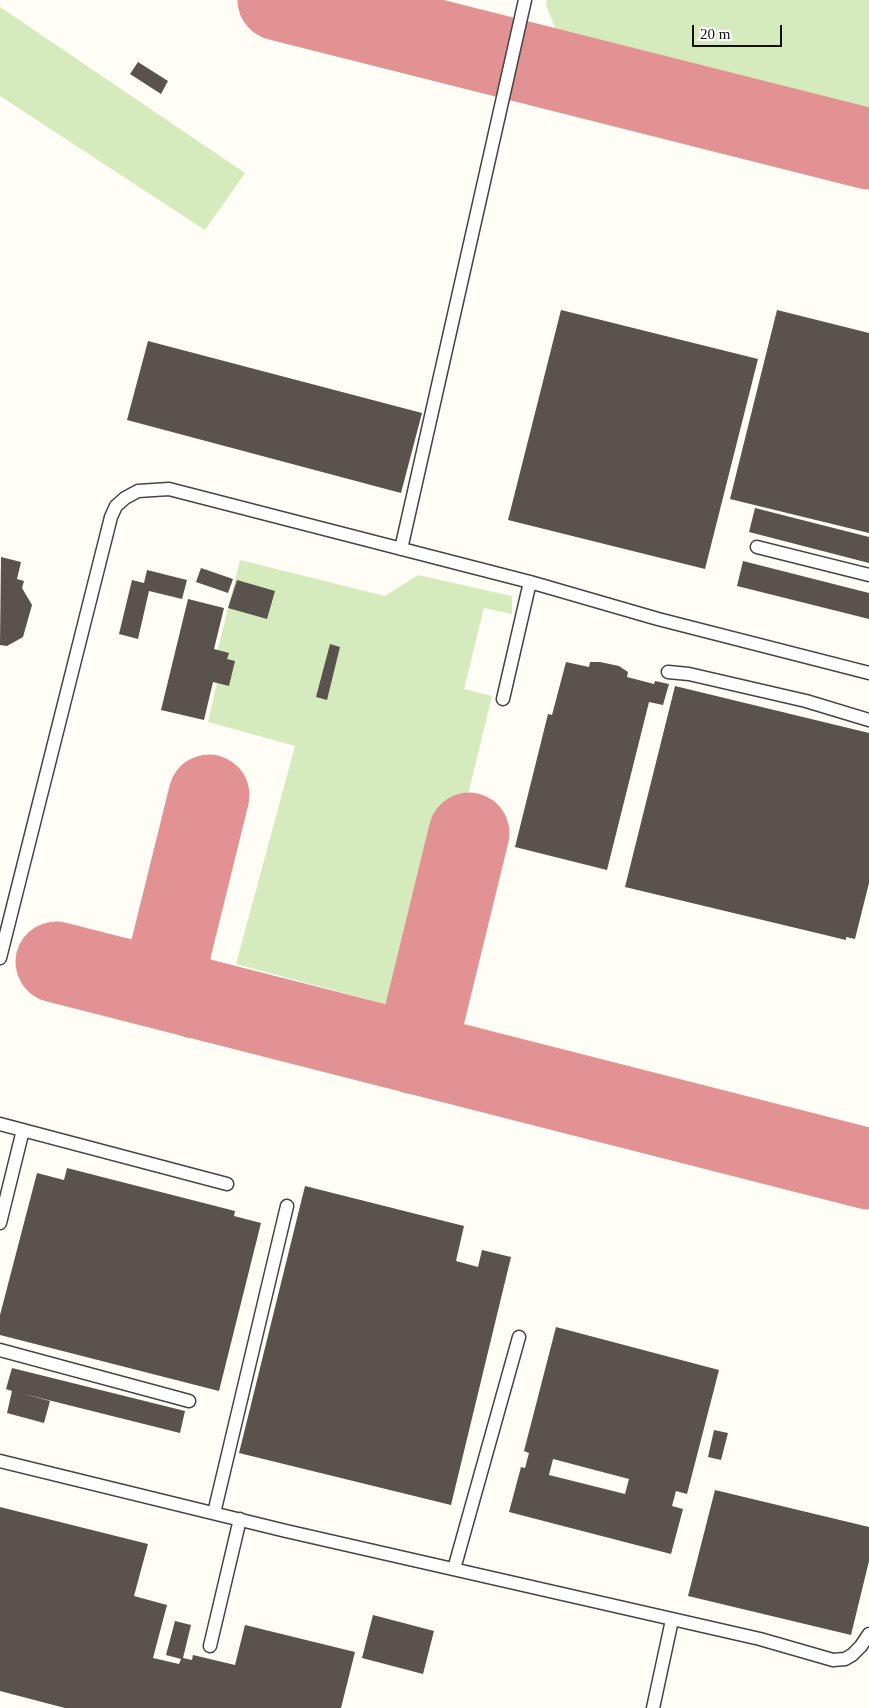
<!DOCTYPE html>
<style>
body{margin:0}
#map{position:relative;width:869px;height:1708px;overflow:hidden;background:#fffdf5;font-family:"Times New Roman",serif}
canvas{display:block}
.scale{position:absolute;left:692px;top:25px;width:90px;height:22px;box-sizing:border-box;border:2px solid #111;border-top:0;padding-left:6px;font-size:15px;line-height:18px;white-space:nowrap;color:#111;-webkit-text-stroke:4px #fff;paint-order:stroke}
</style>
<div id="map">
<canvas width="869" height="1708"></canvas>
<div class="scale">20 m</div>
</div>
<script>
const ctx = document.querySelector('canvas').getContext('2d');
ctx.lineJoin = 'round';
function paint(path, color) {
  ctx.fillStyle = color;
  ctx.fill(path, 'evenodd');
}
function poly(rows) {
  const path = new Path2D();
  for (const r of rows) {
    path.moveTo(r[0], r[1]);
    for (let i = 2; i < r.length; i += 2) path.lineTo(r[i], r[i + 1]);
  }
  return path;
}
function stroke(path, color, width, dash) {
  ctx.strokeStyle = color;
  ctx.lineWidth = width;
  ctx.lineCap = dash ? 'butt' : 'round';
  ctx.setLineDash(dash || []);
  ctx.stroke(path);
}
const green = poly([
 [547,0,869,0,869,109,556,30,546,5],
 [0,7,245,173,205,230,0,96],
 [240,560,385,596,418,575,512,596,512,614,484,608,464,689,492,696,415,1012,236,964,295,746,208,722,217,683,210,681]
]);
const taxiway = poly([
 [278,0,869,149],
 [56,962,869,1169],
 [195,998,183,990,177,983,173,976,169,957,209,795],
 [415,1054,469,833]
]);
const building = poly([
 [138,62,168,81,161,94,130,74],
 [561,310,758,359,705,569,508,520],
 [777,310,869,333,869,533,730,499],
 [148,341,422,413,401,493,127,420],
 [755,508,869,537,869,563,749,532],
 [1,557,21,562,17,579,24,581,22,588,32,605,23,637,7,646,0,645],
 [743,561,869,593,869,619,737,586],
 [201,568,233,579,228,593,196,582],
 [147,570,187,580,182,599,149,591,138,639,119,634,132,580,144,583],
 [237,580,275,591,267,619,228,608],
 [188,599,224,608,214,649,229,653,227,659,235,661,229,686,213,682,204,720,161,710],
 [330,644,340,647,327,700,316,697],
 [566,662,589,667,590,662,600,662,619,666,628,672,627,677,654,684,655,681,669,684,663,705,649,702,607,870,515,847,548,714,552,715],
 [675,686,869,733,869,883,855,939,846,937,846,940,625,887],
 [67,1168,235,1211,234,1216,261,1223,219,1391,0,1335,0,1315,37,1173,64,1180],
 [305,1186,464,1226,456,1261,478,1267,482,1250,511,1257,451,1505,239,1453],
 [556,1327,719,1370,687,1494,676,1491,672,1506,683,1509,671,1554,509,1512,521,1467,525,1468,529,1453,524,1451],
 [553,1459,629,1479,625,1494,549,1475],
 [12,1368,185,1411,180,1433,20,1393,50,1401,44,1423,7,1413,12,1391,6,1389],
 [714,1430,728,1433,721,1460,708,1457],
 [715,1490,869,1527,869,1561,851,1635,688,1596],
 [0,1507,148,1544,134,1596,167,1605,153,1658,179,1664,181,1659,166,1655,175,1621,191,1625,183,1658,192,1660,193,1655,235,1665,245,1625,355,1652,341,1708,65,1708,0,1691],
 [373,1615,434,1631,423,1674,362,1658]
]);
const service = poly([
 [757,547,869,575],
 [401,549,525,0],
 [668,672,689,674,806,701,869,720],
 [503,699,530,582],
 [0,958,111,517,116,506,125,498,138,491,169,489,530,582,658,619,869,673],
 [0,1124,227,1184],
 [0,1223,23,1130],
 [0,1350,189,1401],
 [0,1461,286,1531,760,1639,833,1660,845,1659,852,1655,861,1646,869,1634],
 [214,1513,287,1206],
 [454,1569,519,1337],
 [210,1646,240,1519],
 [653,1708,672,1620]
]);
paint(green, '#d5ebbd');
stroke(taxiway, '#e29292', 81);
paint(building, '#5a524d');
stroke(service, '#444', 15);
stroke(service, '#fff', 12);
</script>
